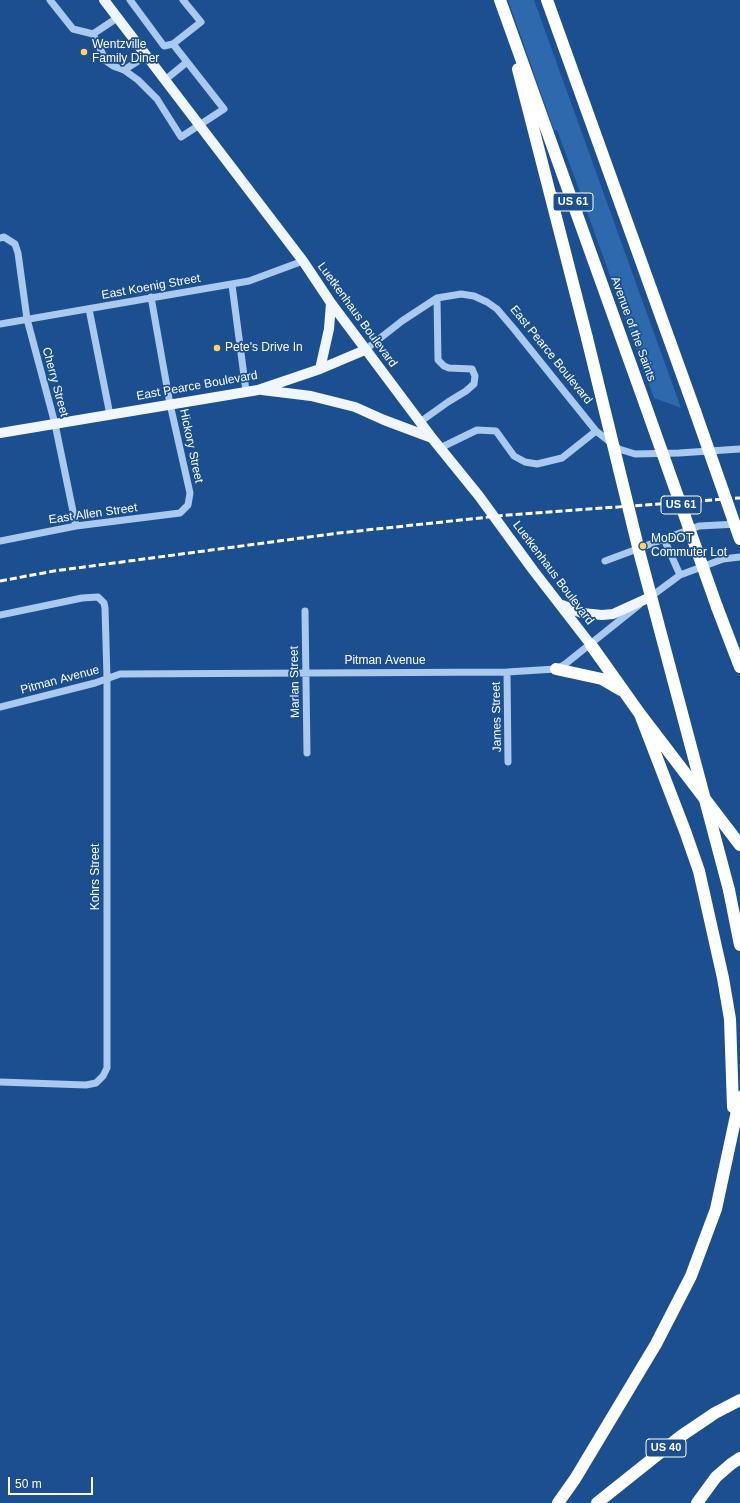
<!DOCTYPE html>
<style>
body{margin:0}
#map{position:relative;width:740px;height:1503px;overflow:hidden;background:#1b4f8f;font-family:Arial,sans-serif}
canvas{display:block}
.scale{position:absolute;left:8px;top:1477px;width:85px;height:18px;box-sizing:border-box;border:2px solid #fff;border-top:0;padding-left:5px;font-size:12px;line-height:14px;white-space:nowrap;color:#fff;-webkit-text-stroke:3px #1b4f8f;paint-order:stroke}
</style>
<div id="map">
<canvas width="740" height="1503"></canvas>
<div class="scale">50 m</div>
</div>
<script>
const ctx = document.querySelector('canvas').getContext('2d');
ctx.lineJoin = 'round';
function paint(path, color) {
  ctx.fillStyle = color;
  ctx.fill(path, 'evenodd');
}
function poly(rows) {
  const path = new Path2D();
  for (const r of rows) {
    path.moveTo(r[0], r[1]);
    for (let i = 2; i < r.length; i += 2) path.lineTo(r[i], r[i + 1]);
  }
  return path;
}
function stroke(path, color, width, dash) {
  ctx.strokeStyle = color;
  ctx.lineWidth = width;
  ctx.lineCap = dash ? 'butt' : 'round';
  ctx.setLineDash(dash || []);
  ctx.stroke(path);
}
function drawText(font, color, halo, rows, align = 'center') {
  ctx.font = font + ' Arial,sans-serif';
  ctx.lineWidth = 3.5;
  ctx.setLineDash([]);
  ctx.textBaseline = 'middle';
  ctx.strokeStyle = halo;
  ctx.fillStyle = color;
  for (const [text, x, y, turn = 0] of rows) {
    ctx.save();
    ctx.translate(x, y);
    ctx.rotate((+turn || 0) * Math.PI / 180);
    ctx.textAlign = isNaN(turn) ? turn : align;
    if (halo) ctx.strokeText(text, 0, 0);
    ctx.fillText(text, 0, 0);
    ctx.restore();
  }
}
const green = poly([
 [508,0,534,0,681,408,654,398,577,184,557,130,554,130]
]);
const minor = poly([
 [50,0,73,29,93,34,117,18],
 [130,0,164,46,173,44,201,22,183,0],
 [93,34,106,61,113,66,124,70,138,80,157,99,181,137,224,109,173,44],
 [124,70,146,56],
 [165,80,187,62],
 [0,238,4,237,15,244,18,253,27,319,55,424,76,526],
 [232,285,246,391],
 [89,309,110,415],
 [0,324,249,281,303,261],
 [365,350,402,321,437,298,461,294,474,296,487,302,497,309,514,329,596,431,619,449,635,454,679,453,740,449],
 [420,422,448,402,466,391,474,384,475,376,472,369,449,368,444,366,438,360,437,298],
 [440,448,477,430,496,431,514,456,525,462,537,464,562,458,596,431],
 [0,541,76,526,180,513,188,505,190,493,170,404,151,297],
 [605,561,664,539],
 [680,575,664,539,699,526,738,524],
 [649,598,680,575,723,559,740,557],
 [305,611,307,753],
 [0,615,82,598,98,597,104,603,105,608,107,678,107,1068,103,1076,96,1083,86,1085,0,1082],
 [507,672,508,762],
 [0,707,95,683,120,674,507,672,556,669,564,665,639,605]
]);
const major = poly([
 [104,0,303,261,331,303,432,438,479,496,533,570,591,645],
 [320,369,329,329,331,303],
 [262,390,311,396,355,407,384,420,432,438],
 [0,433,258,390,320,369,365,350],
 [562,605,582,613,602,615,613,614,646,599]
]);
const highway = poly([
 [500,0,645,404],
 [547,0,695,411],
 [518,69,587,338],
 [717,607,740,667],
 [591,645,640,714,740,845],
 [556,669,602,679,621,690],
 [640,714,685,831,699,871,723,978,730,1019,733,1107],
 [729,890,740,945],
 [558,1503,575,1479,656,1344,691,1276,716,1209,740,1097],
 [597,1503,681,1436,715,1413,740,1400],
 [697,1503,716,1477,731,1464,740,1458]
]);
const rail = poly([
 [0,581,54,571,339,533,508,515,740,498]
]);
const highwayBridge = poly([
 [587,338,640,555,729,890],
 [645,404,717,607],
 [695,411,740,539]
]);
const markers = [
 [84,52,4,"#ffd166"],
 [217,348,4,"#ffd166"],
 [643,546,4,"#ffd166"]
];
const shields = [
 [573,202,40],
 [681,505,40],
 [666,1448,40]
];
const shieldNames = [
 ["US 61",573,202],
 ["US 61",681,505],
 ["US 40",666,1448]
];
const poiNames = [
 ["Wentzville",92,45],
 ["Family Diner",92,59],
 ["Pete's Drive In",225,348],
 ["MoDOT",651,539],
 ["Commuter Lot",651,553]
];
const streetNames = [
 ["East Koenig Street",151,287,-10],
 ["Luetkenhaus Boulevard",357,315,54],
 ["Avenue of the Saints",633,329,70],
 ["East Pearce Boulevard",551,355,51],
 ["Cherry Street",55,382,75],
 ["East Pearce Boulevard",197,386,-10],
 ["Hickory Street",191,446,78],
 ["East Allen Street",93,514,-8],
 ["Luetkenhaus Boulevard",553,573,53],
 ["Pitman Avenue",385,661],
 ["Pitman Avenue",60,680,-15],
 ["Marlan Street",295,682,-91],
 ["James Street",497,717,-91],
 ["Kohrs Street",96,877,-90]
];
paint(green, '#2e69ad');
stroke(minor, '#a9c9ee', 7);
stroke(major, '#f0f6ff', 10);
stroke(highway, '#fff', 12);
stroke(rail, '#fff', 3, [7, 3]);
stroke(highwayBridge, '#fff', 12);
for (const [x, y, r, color] of markers) {
  const dot = new Path2D();
  dot.arc(x, y, r, 0, 2 * Math.PI);
  ctx.fillStyle = color;
  ctx.fill(dot);
  stroke(dot, '#1b4f8f', 1.5);
}
for (const [x, y, w] of shields) {
  const box = new Path2D();
  box.roundRect(x - w / 2, y - 9, w, 18, 3);
  ctx.fillStyle = '#1b4f8f';
  ctx.fill(box);
  stroke(box, '#fff', 1);
}
drawText('bold 11px', '#fff', null, shieldNames);
drawText('12px', '#fff', '#1b4f8f', poiNames, 'left');
drawText('12px', '#fff', '#1b4f8f', streetNames);
</script>
